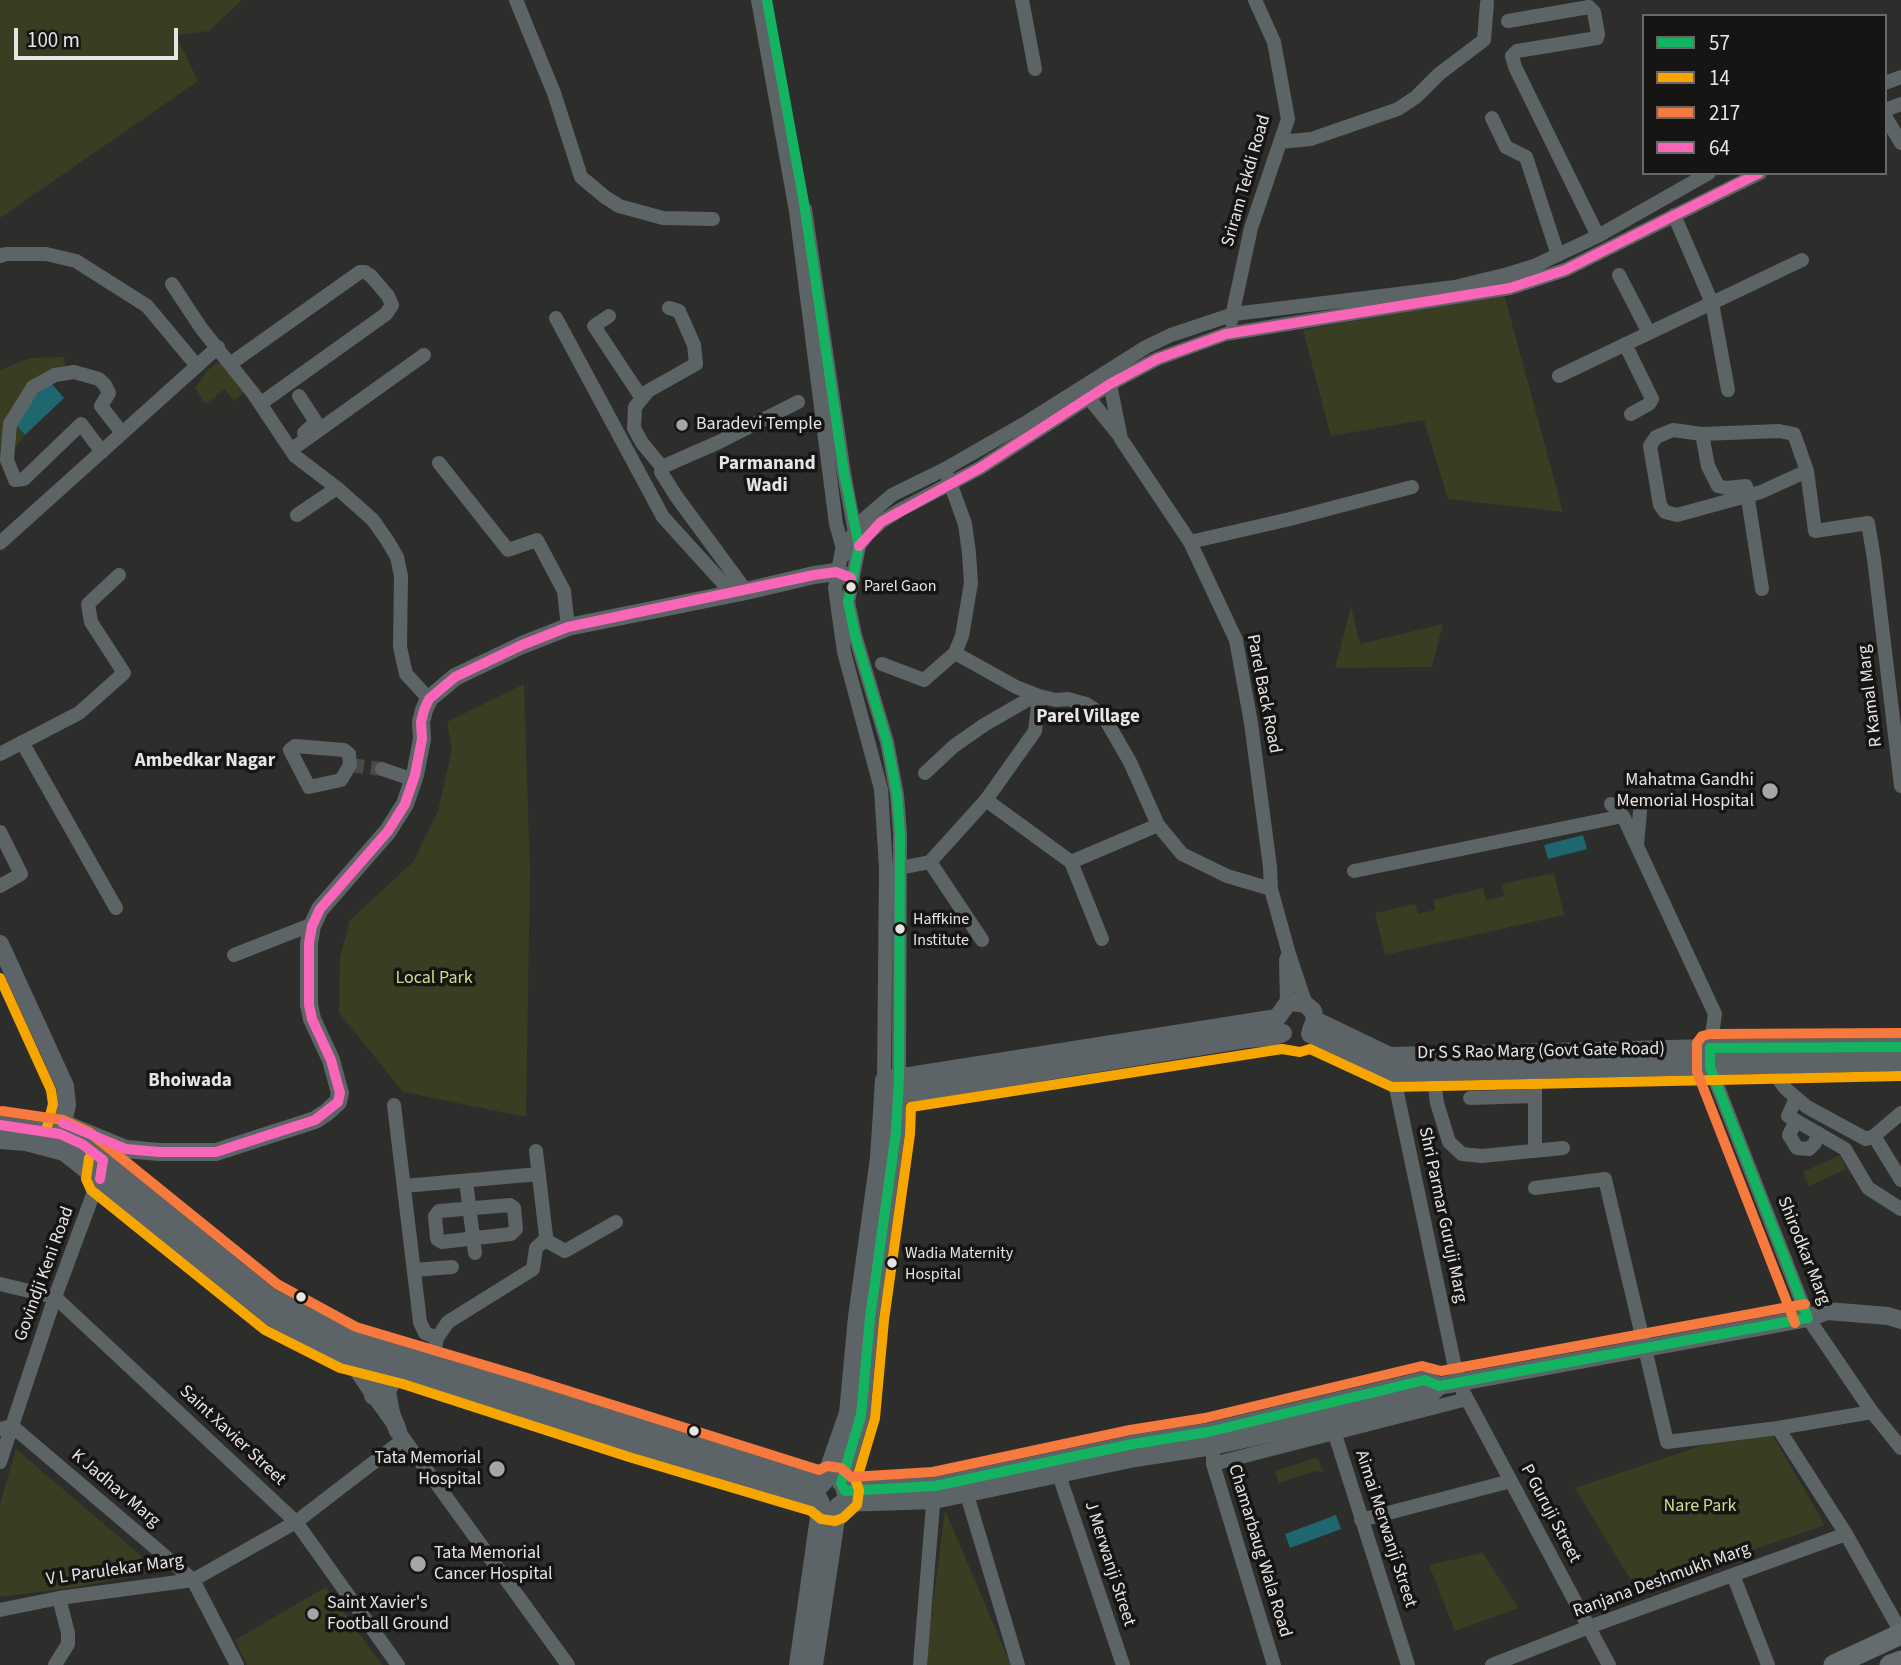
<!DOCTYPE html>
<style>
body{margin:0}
#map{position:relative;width:1901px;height:1665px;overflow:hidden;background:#2d2d2c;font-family:"Source Sans 3",sans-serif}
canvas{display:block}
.legend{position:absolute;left:1642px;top:14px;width:245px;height:161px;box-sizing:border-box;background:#161514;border:2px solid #696867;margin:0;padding:9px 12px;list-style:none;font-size:21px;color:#e6e5e3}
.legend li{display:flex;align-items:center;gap:14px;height:35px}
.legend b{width:35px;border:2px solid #696867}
.scale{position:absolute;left:14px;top:28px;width:164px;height:32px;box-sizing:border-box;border:4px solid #e6e5e3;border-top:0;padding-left:9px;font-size:21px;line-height:24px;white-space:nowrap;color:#e6e5e3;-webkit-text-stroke:5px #161514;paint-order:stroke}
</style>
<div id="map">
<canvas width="1901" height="1665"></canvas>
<ul class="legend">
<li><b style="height:9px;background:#13b361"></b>57</li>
<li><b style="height:9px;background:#f7a600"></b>14</li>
<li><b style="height:9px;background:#f6793e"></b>217</li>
<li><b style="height:9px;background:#fa66b7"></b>64</li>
</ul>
<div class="scale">100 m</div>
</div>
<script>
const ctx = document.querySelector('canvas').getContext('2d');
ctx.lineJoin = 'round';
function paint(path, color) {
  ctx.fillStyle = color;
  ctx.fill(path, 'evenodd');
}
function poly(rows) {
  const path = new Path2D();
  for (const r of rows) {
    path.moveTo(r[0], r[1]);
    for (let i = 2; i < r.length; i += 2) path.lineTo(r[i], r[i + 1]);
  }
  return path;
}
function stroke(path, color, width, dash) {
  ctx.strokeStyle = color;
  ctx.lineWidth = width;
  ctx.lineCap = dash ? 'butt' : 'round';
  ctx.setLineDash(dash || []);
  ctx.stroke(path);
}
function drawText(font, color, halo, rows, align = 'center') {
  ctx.font = font + ' "Source Sans 3",sans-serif';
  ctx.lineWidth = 7;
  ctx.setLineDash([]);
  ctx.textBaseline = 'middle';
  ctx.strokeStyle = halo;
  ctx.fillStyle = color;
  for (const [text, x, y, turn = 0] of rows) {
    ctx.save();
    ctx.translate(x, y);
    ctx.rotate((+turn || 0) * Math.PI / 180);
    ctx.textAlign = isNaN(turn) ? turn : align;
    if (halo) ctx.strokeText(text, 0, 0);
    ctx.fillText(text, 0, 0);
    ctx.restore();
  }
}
const green = poly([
 [0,0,242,0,209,31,176,35,198,81,0,218],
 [1504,294,1563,512,1448,499,1424,420,1331,436,1303,330],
 [64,357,67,376,50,382,11,419,25,435,3,465,0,465,0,370,30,358],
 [224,358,247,390,234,401,225,389,206,404,195,388,209,369],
 [1351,606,1360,644,1443,624,1432,667,1335,668],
 [524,684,530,873,526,1117,403,1092,339,1013,340,958,350,920,413,862,438,811,452,749,447,722],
 [1554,873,1564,915,1385,955,1375,913,1415,904,1418,914,1435,910,1433,900,1483,888,1486,900,1504,896,1502,884],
 [1840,1155,1846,1169,1809,1186,1803,1172],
 [1766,1424,1825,1525,1637,1590,1575,1488],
 [16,1449,159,1571,77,1587,0,1597,0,1504],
 [1315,1458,1319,1461,1323,1472,1315,1471,1279,1483,1275,1471],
 [945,1510,1011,1665,925,1665],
 [1483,1553,1518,1608,1455,1631,1429,1565],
 [326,1587,382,1665,247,1665,235,1640]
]);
const water = poly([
 [50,382,64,398,25,435,10,418],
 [1583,835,1587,849,1548,859,1544,845],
 [1336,1515,1341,1529,1290,1548,1285,1534]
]);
const minorTunnel = poly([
 [350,765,382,769]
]);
const minor = poly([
 [516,0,554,93,581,177,605,197,619,206,663,218,713,219],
 [758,0,796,211,836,524,845,555],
 [1022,0,1035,69],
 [1508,21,1589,7,1594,12,1598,34,1597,38,1517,51,1512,56,1515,67,1598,236],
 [1885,83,1901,77],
 [1885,110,1901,104],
 [1885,116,1901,143],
 [1492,118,1506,147,1526,157,1558,255],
 [1280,142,1311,139,1398,109,1416,97,1439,74,1484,40,1487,3],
 [805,209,844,473,856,538],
 [1674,215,1712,303,1728,390],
 [0,256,6,254,46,254,76,261,147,306,197,366],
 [1619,275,1649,333],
 [172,284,201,328,253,393,295,456,337,488,373,520,387,540,397,557,401,576,400,647,406,674,429,699],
 [609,316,594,326,641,397],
 [556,318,663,517,733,594],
 [1231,321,1251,228,1288,119,1274,42,1255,0],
 [1625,344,1652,399,1649,404,1631,414],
 [230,364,360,272,365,272,371,276,388,296,392,305,386,314,260,404],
 [1559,376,1802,260],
 [1110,384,1121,439,1190,542,1236,640,1251,723,1270,867,1271,889,1289,954,1306,1005],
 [1083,391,1119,435],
 [299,396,316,422,304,433],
 [1702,434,1708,466,1718,486,1726,488,1746,486,1762,589],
 [291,450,424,355],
 [102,452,81,424,24,479,15,480,7,460,10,424,33,387,55,375,74,372,99,379,105,385,109,393,101,406,122,433],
 [439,463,508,550,537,540,564,591,568,627],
 [662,467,642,443,634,428,635,407,648,391,696,364,694,345,679,311,669,308],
 [1807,471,1794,434,1779,431,1702,434,1673,430,1656,437,1650,446,1660,505,1665,512,1677,515,1761,492,1807,471,1815,531,1868,523,1874,559,1901,786],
 [297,515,337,488],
 [1190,542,1290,519,1412,487],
 [0,543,218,347],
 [746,591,676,496,661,472,662,467,719,442,798,402],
 [955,653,1016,687,1039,696,1056,700,1068,699,1086,704,1103,715,1130,762,1158,825,1182,854,1227,876,1271,889],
 [882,664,924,680,955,653,962,636,971,583,969,553,965,524,948,477],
 [22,742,116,908],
 [295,746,344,750,349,754,350,765,341,780,309,787,290,750,295,746],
 [0,754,79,713,124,673,91,622,88,604,119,575],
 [382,769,414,780],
 [925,773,954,746,984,725,1036,695],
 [986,800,1071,862,1158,825],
 [1611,804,1623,816,1715,1014,1710,1048,1710,1067,1808,1318,1872,1412,1901,1448],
 [0,832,21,874,0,886],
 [1637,844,1641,801],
 [930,862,982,940],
 [1071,862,1102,939],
 [900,868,930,862,986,800,1035,731,1039,696],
 [1354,871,1623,816],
 [234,955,313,924],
 [1287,1004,1286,960,1288,955],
 [1391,1064,1458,1382,1609,1665],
 [1773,1064,1774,1073,1786,1089,1807,1107,1866,1139,1874,1136,1901,1113],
 [1432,1065,1437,1103,1449,1142,1462,1154,1482,1156,1563,1148],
 [899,1078,900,833,897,795,887,742,855,635,848,602,859,546,867,535,881,522,900,510,980,468,1110,384,1157,359,1226,334,1510,288,1565,270,1760,173],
 [884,1080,886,868,881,789,844,652,835,588,842,550,864,519,892,495,945,469,1027,422,1146,347,1171,335,1234,314,1455,287,1508,274,1534,266,1598,236,1709,173],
 [1470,1098,1534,1096],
 [1796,1098,1788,1116,1845,1149,1868,1188,1901,1209],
 [394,1105,420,1322,425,1333,437,1338],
 [1796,1121,1789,1135,1797,1148,1809,1149,1815,1143,1818,1133],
 [1874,1136,1901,1180],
 [1535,1151,1535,1061],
 [466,1181,475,1253],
 [404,1186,539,1174],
 [1535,1188,1605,1179,1667,1442,1778,1428,1872,1412],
 [510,1205,514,1208,516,1229,511,1234,442,1242,437,1239,435,1216,439,1211,510,1205],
 [545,1240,565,1251,616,1222],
 [414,1270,452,1267],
 [0,1284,55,1297,296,1522,398,1665],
 [348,1350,346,1356,373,1396,568,1665],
 [432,1363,437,1338,448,1322,533,1269,536,1248,545,1240,546,1236,536,1151],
 [1327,1409,1408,1665],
 [1778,1428,1846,1534,1897,1625],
 [0,1429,12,1426,193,1580,237,1665],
 [1213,1455,1213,1464,1274,1665],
 [0,1462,55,1297,101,1173],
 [1213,1464,1467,1399],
 [1059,1475,1123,1665],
 [964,1485,1018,1665],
 [1361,1520,1511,1481],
 [1733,1575,1768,1665],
 [0,1610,59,1598,193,1580,296,1522,404,1439],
 [55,1665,68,1644,68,1633,59,1598],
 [920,1665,934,1492],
 [1492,1665,1589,1627,1846,1534]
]);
const major = poly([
 [0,944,65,1086,67,1105,60,1135],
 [1277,1018,1287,1004,1293,1002,1305,1004,1313,1011,1315,1020,1311,1030],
 [1315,1020,1390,1056,1710,1048,1901,1047],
 [1310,1034,1393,1073,1901,1062],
 [887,1097,1246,1039,1273,1037,1283,1033],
 [63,1123,126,1149,159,1152,216,1152,315,1120,327,1112,338,1102,340,1093,331,1060,312,1019,309,1005,309,943,312,926,320,909,388,831,405,804,415,775,422,739,421,722,424,710,429,699,455,677,522,645,568,627,746,591,814,575,836,572,851,578],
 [0,1125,60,1134,82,1144,269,1296,351,1340,520,1390,821,1485],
 [0,1140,26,1142,64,1152,273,1318,346,1356,407,1371,633,1444,819,1499],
 [373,1396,373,1375,388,1357],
 [398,1431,391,1413,387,1391,393,1380,411,1367],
 [824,1482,848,1413,857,1317,879,1158,884,1080,1277,1018],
 [841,1483,861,1415,870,1318,896,1132,899,1078],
 [845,1491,935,1486,1133,1444,1208,1432,1425,1380,1439,1386,1808,1318,1827,1311,1888,1316,1901,1320],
 [842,1503,934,1500,1135,1458,1213,1446,1427,1398,1439,1386],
 [798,1665,821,1503],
 [814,1665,838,1506]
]);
const highway = poly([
 [1834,1665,1901,1634],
 [1890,1665,1901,1661]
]);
const bus1 = poly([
 [767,0,804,203,844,473,859,546,848,602,855,635,887,742,897,795,900,833,899,1078,896,1132,870,1318,861,1415,841,1483,845,1491,935,1486,1133,1444,1208,1432,1425,1380,1439,1386,1808,1318],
 [1808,1318,1710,1067,1710,1048,1901,1047]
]);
const bus2 = poly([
 [0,978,51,1090,53,1104,46,1131],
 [89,1158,86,1179,91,1190,265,1330,340,1368,403,1384,629,1457,811,1511,821,1519,835,1521,843,1518,857,1505,859,1490,856,1482,875,1418,884,1320,910,1134,911,1107,1282,1049,1300,1052,1310,1049,1392,1087,1901,1076]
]);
const bus3 = poly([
 [2,1111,63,1120,89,1132,277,1284,356,1327,524,1377,819,1470,827,1466,841,1468,851,1477,933,1472,1130,1430,1205,1418,1422,1366,1441,1371,1805,1304],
 [1795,1323,1697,1072,1697,1043,1702,1036,1710,1034,1901,1033]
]);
const bus4 = poly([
 [859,546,881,522,980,468,1110,384,1157,359,1226,334,1510,288,1565,270,1759,173],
 [63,1123,126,1149,159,1152,216,1152,315,1120,338,1102,340,1093,331,1060,312,1019,309,1005,309,943,312,926,320,909,388,831,405,804,415,775,422,739,421,722,424,710,429,699,455,677,522,645,568,627,814,575,836,572,851,578],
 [0,1125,60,1134,82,1144,103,1160,100,1179]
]);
const markers = [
 [682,425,7,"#a5a5a3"],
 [851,587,6,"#e6e5e3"],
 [1770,791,9,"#a5a5a3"],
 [900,929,6,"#e6e5e3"],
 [892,1263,6,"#e6e5e3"],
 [301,1297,6,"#e6e5e3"],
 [694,1431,6,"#e6e5e3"],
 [497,1469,9,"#a5a5a3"],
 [418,1564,9,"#a5a5a3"],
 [313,1614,7,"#a5a5a3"]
];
const busNames = [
 ["Parel Gaon",864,587],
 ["Haffkine",913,920],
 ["Institute",913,941],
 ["Wadia Maternity",905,1254],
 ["Hospital",905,1275]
];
const streetNames = [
 ["Sriram Tekdi Road",1247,181,-74],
 ["Parel Back Road",1263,694,79],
 ["R Kamal Marg",1871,696,-97],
 ["Dr S S Rao Marg (Govt Gate Road)",1541,1052,-1],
 ["Shri Parmar Guruji Marg",1442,1215,78],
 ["Shirodkar Marg",1803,1251,68],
 ["Govindji Keni Road",45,1274,-70],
 ["Saint Xavier Street",232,1436,43],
 ["K Jadhav Marg",115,1489,40],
 ["P Guruji Street",1550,1514,62],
 ["Aimai Merwanji Street",1385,1529,72],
 ["Chamarbaug Wala Road",1259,1551,73],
 ["J Merwanji Street",1109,1564,72],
 ["V L Parulekar Marg",115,1571,-8],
 ["Ranjana Deshmukh Marg",1662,1581,-20]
];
const poiNames = [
 ["Baradevi Temple",696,425],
 ["Mahatma Gandhi",1754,781,"right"],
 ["Memorial Hospital",1754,802,"right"],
 ["Tata Memorial",481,1459,"right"],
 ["Hospital",481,1480,"right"],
 ["Tata Memorial",434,1554],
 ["Cancer Hospital",434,1575],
 ["Saint Xavier's",327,1604],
 ["Football Ground",327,1625]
];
const parkNames = [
 ["Local Park",434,979],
 ["Nare Park",1700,1507]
];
const neighbourhoodNames = [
 ["Parmanand",767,465],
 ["Wadi",767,487],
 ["Parel Village",1088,718],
 ["Ambedkar Nagar",205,762],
 ["Bhoiwada",190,1082]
];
paint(green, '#393d22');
paint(water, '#1e676f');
stroke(minorTunnel, '#494947', 14, [14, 7]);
stroke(minor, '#5d6466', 14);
stroke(major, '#5d6467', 18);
stroke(highway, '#656c6d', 21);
stroke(bus1, '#13b361', 10);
stroke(bus2, '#f7a600', 10);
stroke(bus3, '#f6793e', 10);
stroke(bus4, '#fa66b7', 10);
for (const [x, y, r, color] of markers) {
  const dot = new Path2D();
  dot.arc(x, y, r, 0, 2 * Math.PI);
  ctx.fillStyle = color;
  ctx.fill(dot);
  stroke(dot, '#161514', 2.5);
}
drawText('16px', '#e6e5e3', '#161514', busNames, 'left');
drawText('18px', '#e6e5e3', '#161514', streetNames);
drawText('18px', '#e6e5e3', '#161514', poiNames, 'left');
drawText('18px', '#d2dd8b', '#161514', parkNames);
drawText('bold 19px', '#e6e5e3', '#161514', neighbourhoodNames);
</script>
